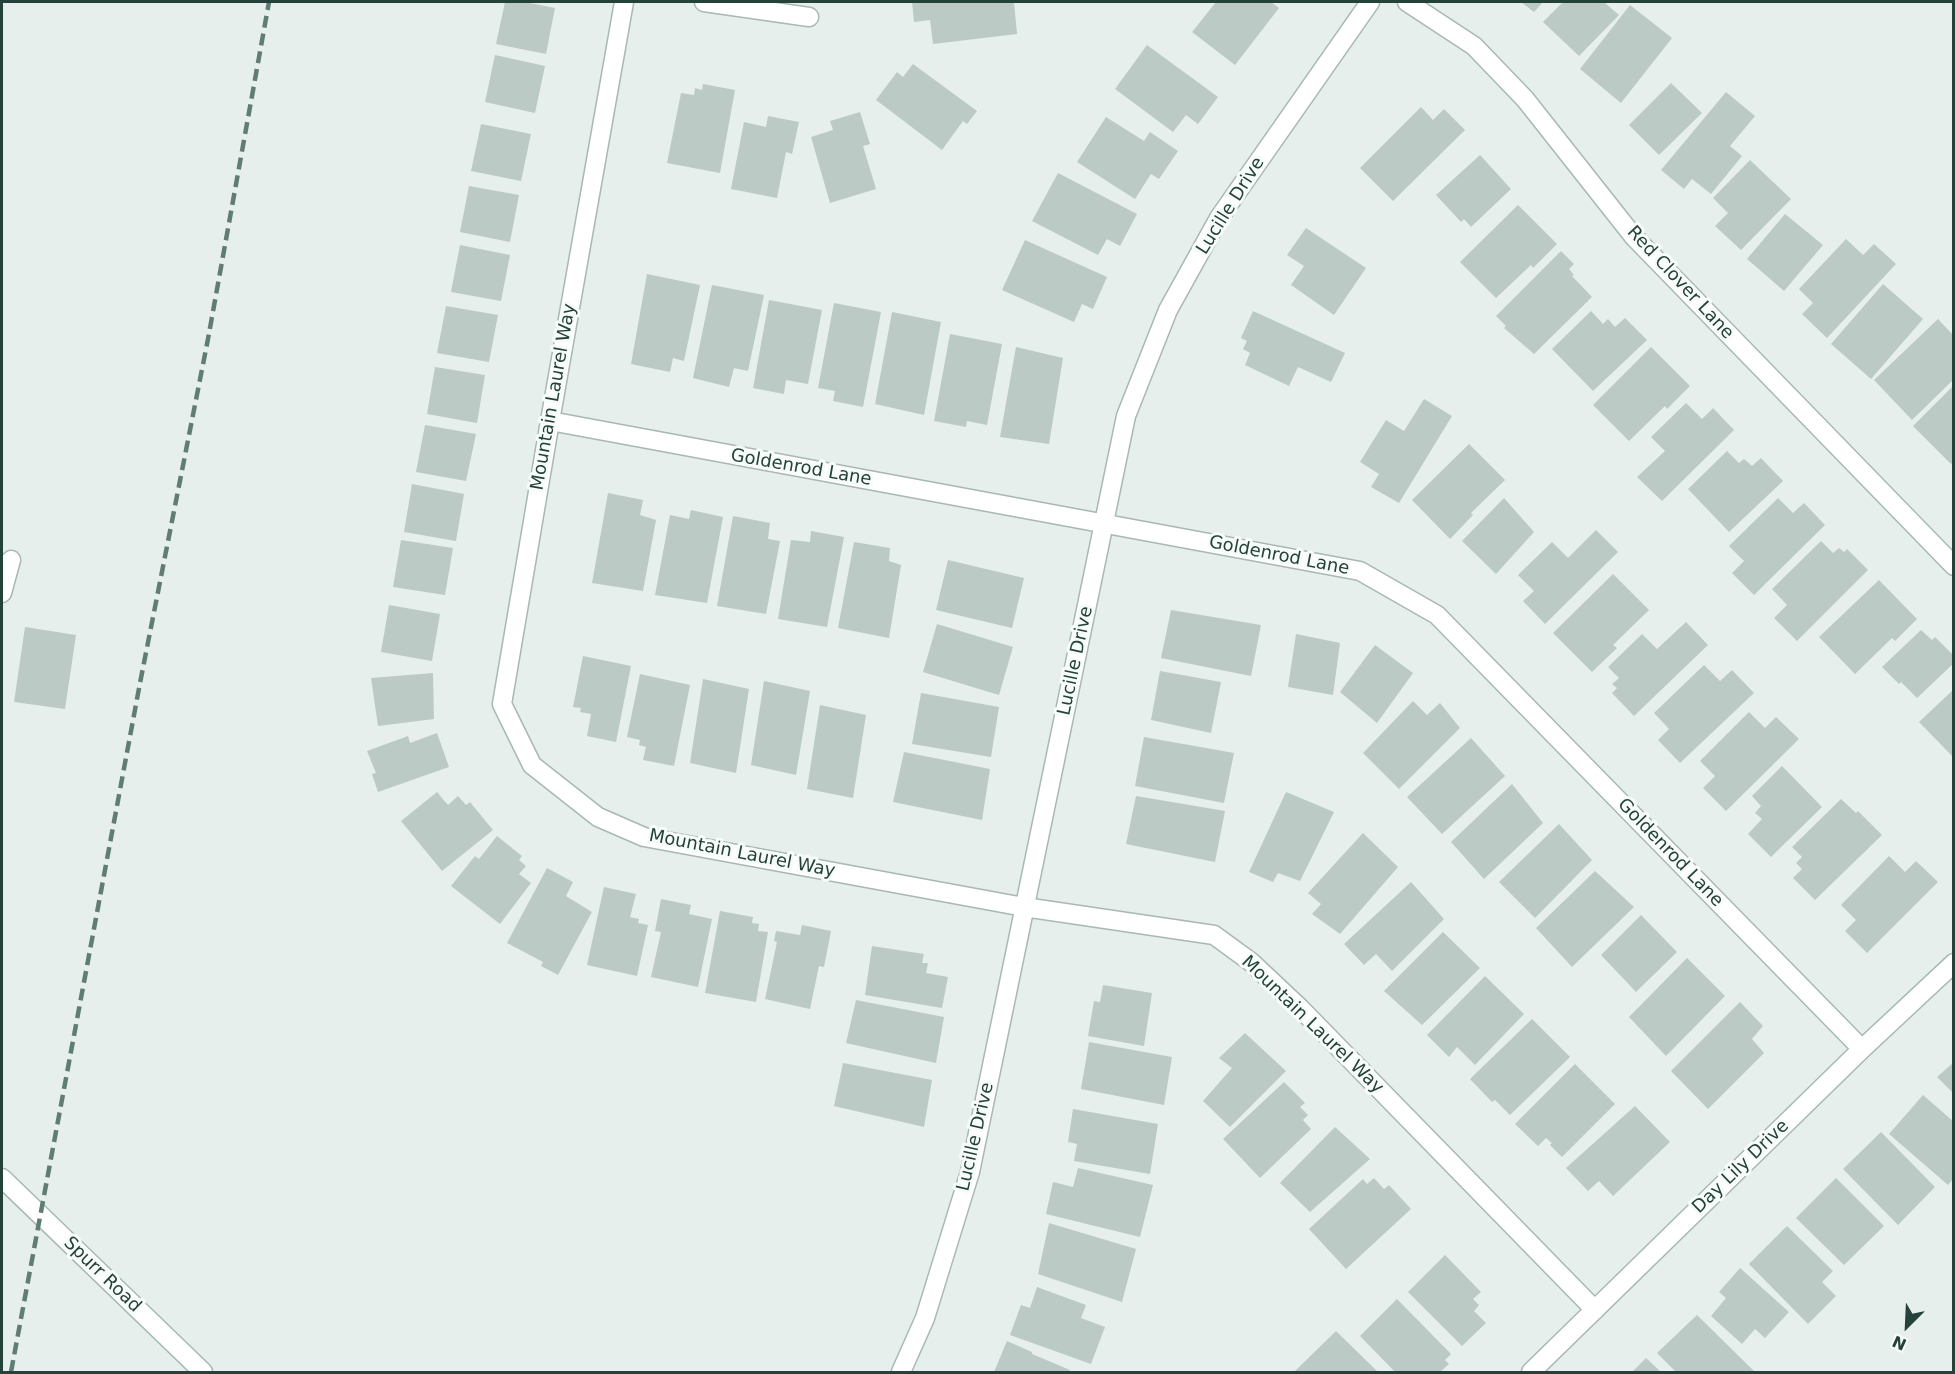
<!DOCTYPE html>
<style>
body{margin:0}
#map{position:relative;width:1955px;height:1374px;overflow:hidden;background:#e6efeb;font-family:"DejaVu Sans",sans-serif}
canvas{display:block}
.frame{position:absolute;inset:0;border:3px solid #24423a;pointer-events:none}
.north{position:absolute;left:1877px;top:1296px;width:60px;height:60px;-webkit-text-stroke:4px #f7fbf9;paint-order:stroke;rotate:204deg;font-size:16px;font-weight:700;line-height:24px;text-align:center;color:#24423a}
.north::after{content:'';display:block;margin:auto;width:21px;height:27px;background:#24423a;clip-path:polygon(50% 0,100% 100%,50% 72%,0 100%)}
</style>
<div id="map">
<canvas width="1955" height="1374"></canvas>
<div class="frame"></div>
<div class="north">N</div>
</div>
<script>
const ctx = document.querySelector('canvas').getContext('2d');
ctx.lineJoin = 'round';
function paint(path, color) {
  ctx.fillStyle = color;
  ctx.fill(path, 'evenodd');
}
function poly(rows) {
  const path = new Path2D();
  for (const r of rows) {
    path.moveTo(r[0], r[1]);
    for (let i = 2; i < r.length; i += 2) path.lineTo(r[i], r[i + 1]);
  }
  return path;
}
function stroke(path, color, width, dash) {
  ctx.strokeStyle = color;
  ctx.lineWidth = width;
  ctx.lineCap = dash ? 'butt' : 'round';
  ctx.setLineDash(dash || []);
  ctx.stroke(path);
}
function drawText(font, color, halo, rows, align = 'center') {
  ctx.font = font + ' "DejaVu Sans",sans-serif';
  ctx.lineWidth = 6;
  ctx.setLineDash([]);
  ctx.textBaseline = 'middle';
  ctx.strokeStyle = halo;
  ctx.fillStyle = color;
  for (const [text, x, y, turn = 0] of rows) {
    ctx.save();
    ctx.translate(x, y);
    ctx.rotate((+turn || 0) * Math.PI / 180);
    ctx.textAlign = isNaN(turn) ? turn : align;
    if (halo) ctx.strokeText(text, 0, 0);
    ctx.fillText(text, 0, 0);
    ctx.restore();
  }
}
const building = poly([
 [505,2,525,2,555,8,546,54,496,44],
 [912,2,1014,2,1017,34,933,44,930,20,914,22],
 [1216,2,1271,2,1279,8,1235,65,1192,32],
 [1521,2,1543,2,1534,12],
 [1563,2,1604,2,1619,15,1579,56,1543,22],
 [1630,5,1672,38,1621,103,1580,69],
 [1147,45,1218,97,1198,124,1186,115,1173,132,1115,89],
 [495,55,545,66,535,113,485,102],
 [913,64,977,111,967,124,963,121,942,150,876,100,897,72,903,77],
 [1671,83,1702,113,1659,155,1629,125],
 [703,84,735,90,720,173,667,163,681,93,694,95,695,88,702,90],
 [1726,92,1755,116,1730,146,1742,156,1711,194,1692,179,1684,189,1661,170],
 [1421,107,1433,120,1444,109,1465,130,1393,201,1360,168],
 [860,112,870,144,863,146,876,189,830,203,811,137,833,130,830,121],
 [768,116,799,122,792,154,786,152,777,198,731,189,744,122,766,127],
 [1106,117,1144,141,1150,132,1178,151,1159,179,1151,174,1135,199,1077,162],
 [481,124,531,134,521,181,471,171],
 [1480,155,1511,189,1471,227,1464,219,1461,222,1436,195],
 [1750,160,1791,199,1741,250,1715,226,1728,213,1713,198],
 [1058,173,1137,214,1120,246,1107,239,1098,255,1032,221],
 [469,186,519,195,510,242,460,232],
 [1518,205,1557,244,1533,268,1531,265,1496,298,1460,262],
 [1785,214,1823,245,1784,291,1747,259],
 [1306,228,1366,268,1334,315,1291,285,1304,266,1287,255],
 [1846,239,1863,255,1874,244,1896,264,1827,338,1802,314,1813,303,1799,289],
 [1025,240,1107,277,1093,309,1082,304,1074,322,1002,290],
 [460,245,510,255,501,301,451,292],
 [1561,251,1574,264,1569,269,1574,275,1572,276,1592,297,1534,354,1504,328,1506,326,1496,316],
 [647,274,700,285,684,361,673,358,670,372,631,364],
 [1883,284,1923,319,1871,379,1831,344],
 [712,285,764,295,748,371,734,368,729,387,693,378],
 [769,300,822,310,808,384,786,380,784,394,753,388],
 [834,303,881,312,863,407,833,401,835,391,818,388],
 [446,306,498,315,489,362,437,353],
 [1253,311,1345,353,1331,382,1298,367,1289,386,1245,365,1250,353,1243,349,1247,341,1241,338],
 [1591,311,1603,324,1608,319,1615,327,1625,318,1647,340,1593,391,1552,349],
 [892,312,941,322,924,415,875,404],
 [1938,319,1954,336,1954,379,1912,420,1874,380],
 [950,334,1002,344,987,425,967,421,966,427,934,421],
 [1016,347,1063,358,1049,444,1000,437],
 [1651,347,1690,386,1667,409,1665,406,1629,441,1593,405],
 [435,367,485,375,477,423,427,414],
 [1954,385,1954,461,1951,464,1913,426],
 [1424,399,1452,416,1399,503,1371,487,1379,474,1360,462,1386,420,1404,431],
 [1686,403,1702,419,1713,408,1734,430,1662,501,1637,477,1665,451,1651,437],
 [425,425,476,434,466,481,416,472],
 [1469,444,1505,480,1471,513,1473,515,1450,539,1412,500],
 [1727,451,1739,463,1744,459,1752,466,1761,458,1783,481,1729,532,1688,489],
 [412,484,464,494,456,541,404,532],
 [608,493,643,500,640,515,656,520,643,591,592,583],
 [1504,498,1534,532,1496,574,1462,541],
 [1778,498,1793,513,1804,503,1825,525,1754,595,1732,573,1744,561,1729,546],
 [691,510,723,517,707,603,655,595,670,515,689,519],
 [733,516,770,523,768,539,780,541,766,614,717,606],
 [1596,530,1618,552,1545,624,1523,601,1534,591,1518,575,1552,542,1568,558],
 [811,531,844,537,827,627,778,619,791,540,810,542],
 [401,540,453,548,445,595,393,587],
 [1821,541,1833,553,1839,548,1844,552,1847,549,1868,570,1797,641,1774,618,1787,605,1772,589],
 [854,542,890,548,889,561,901,565,889,638,838,628],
 [948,560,1024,578,1012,628,936,610],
 [1613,574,1649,610,1613,645,1617,648,1592,672,1553,633],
 [1879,580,1917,619,1895,641,1892,638,1855,674,1819,637],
 [389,605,440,614,432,661,381,652],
 [1171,610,1261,625,1251,676,1161,658],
 [1686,622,1708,645,1634,716,1612,693,1617,688,1612,684,1619,678,1608,667,1642,634,1657,649],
 [937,624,1013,647,999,695,923,672],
 [25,627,76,635,65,709,14,702],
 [1921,630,1932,640,1935,637,1954,656,1954,663,1917,698,1901,682,1899,684,1882,667],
 [1296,634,1340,643,1333,695,1288,687],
 [1375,645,1413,673,1377,723,1340,692],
 [583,656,631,666,616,742,587,736,591,714,580,712,581,708,573,707],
 [1704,665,1720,681,1732,670,1754,693,1680,763,1658,740,1669,729,1654,713],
 [1160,671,1221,682,1211,733,1151,720],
 [433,673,434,719,378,726,371,678],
 [640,674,690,685,674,766,643,760,646,747,639,745,640,740,627,737],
 [703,679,749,689,736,773,690,763],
 [764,681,810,691,796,775,751,765],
 [1954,689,1954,758,1919,722],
 [921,693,999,707,991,757,912,744],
 [1413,701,1427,715,1440,703,1460,728,1399,789,1363,753],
 [820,705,866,715,853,798,807,789],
 [1749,712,1765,728,1776,717,1799,739,1726,811,1703,788,1715,776,1700,761],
 [437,733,449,767,378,792,372,774,376,773,367,751,408,736,410,743],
 [1144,737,1234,753,1224,803,1135,786],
 [1471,738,1505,776,1442,834,1407,797],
 [904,752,990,769,982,820,893,802],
 [1782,766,1822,807,1771,857,1748,834,1762,819,1755,813,1761,806,1752,796],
 [1512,784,1543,823,1484,879,1451,842],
 [437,792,448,805,458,796,466,805,470,802,493,830,442,871,401,821],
 [1286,792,1334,812,1300,881,1278,873,1273,882,1249,872],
 [1136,796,1225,811,1215,862,1126,844],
 [1841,799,1856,813,1858,811,1882,835,1815,900,1793,878,1802,869,1796,863,1802,857,1792,847],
 [1559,824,1592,860,1535,918,1499,882],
 [1363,833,1398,867,1340,934,1312,914,1321,904,1308,893],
 [497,836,522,856,519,860,526,866,519,874,531,883,500,924,451,886,475,856,479,859],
 [1889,856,1905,872,1916,861,1938,882,1867,953,1845,931,1856,920,1841,905],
 [547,868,573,882,566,896,592,912,558,975,541,966,543,962,507,943],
 [1595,871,1634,907,1572,967,1536,928],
 [1411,882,1444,919,1392,971,1376,954,1364,965,1344,944],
 [604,887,636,894,630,917,639,919,638,923,648,925,637,976,587,965],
 [661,899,691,905,689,914,712,919,698,987,651,977,661,932,655,931],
 [720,911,753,917,752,923,759,924,758,931,768,932,756,1002,705,993],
 [1641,915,1677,952,1636,992,1601,955],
 [802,925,831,931,824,967,819,966,810,1009,765,999,777,942,774,941,776,931,800,935],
 [1443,932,1480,968,1422,1025,1384,991],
 [872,946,924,954,922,963,928,963,926,973,948,977,942,1008,865,995],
 [1687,958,1725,996,1666,1056,1629,1017],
 [1485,976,1524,1014,1475,1065,1457,1047,1449,1057,1427,1035],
 [1103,985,1152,993,1144,1046,1088,1036,1094,1001,1100,1002],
 [856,1000,944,1017,936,1063,846,1043],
 [1740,1002,1763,1026,1752,1039,1764,1053,1708,1109,1671,1071],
 [1532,1019,1570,1057,1510,1115,1495,1100,1492,1102,1470,1079],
 [1245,1033,1286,1071,1230,1127,1203,1101,1232,1068,1219,1058],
 [1089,1042,1172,1057,1164,1105,1081,1089],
 [1954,1062,1954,1094,1937,1077],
 [843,1063,932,1080,924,1127,834,1106],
 [1575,1064,1615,1104,1562,1157,1550,1145,1552,1143,1546,1138,1538,1146,1515,1124],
 [1284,1082,1305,1103,1300,1107,1308,1115,1303,1120,1311,1129,1260,1178,1223,1139],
 [1923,1095,1954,1122,1954,1178,1948,1185,1889,1134],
 [1635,1106,1670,1142,1613,1196,1599,1181,1588,1191,1566,1168],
 [1073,1109,1158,1124,1150,1174,1074,1161,1077,1144,1068,1142],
 [1335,1127,1370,1159,1310,1212,1280,1183],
 [1881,1132,1935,1187,1898,1225,1843,1169],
 [1078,1168,1153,1185,1140,1237,1046,1214,1053,1182,1073,1187],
 [1374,1178,1384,1189,1389,1185,1411,1209,1346,1269,1309,1229,1363,1179,1367,1184],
 [1836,1178,1884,1226,1844,1265,1796,1218],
 [1049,1223,1136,1249,1122,1302,1038,1274],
 [1787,1226,1833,1271,1822,1282,1836,1296,1808,1324,1749,1264],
 [1445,1255,1481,1292,1473,1299,1479,1305,1474,1311,1486,1323,1462,1346,1408,1292],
 [1740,1268,1789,1312,1765,1338,1755,1329,1742,1344,1711,1316,1726,1298,1719,1292],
 [1037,1287,1086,1305,1081,1318,1105,1327,1091,1364,1010,1335,1021,1305,1030,1308],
 [1397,1299,1451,1354,1445,1360,1449,1364,1440,1372,1395,1372,1360,1336],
 [1697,1315,1755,1372,1676,1372,1657,1353],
 [1336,1331,1378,1372,1294,1372],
 [1007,1341,1032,1352,1032,1354,1070,1370,1069,1372,994,1372],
 [1646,1358,1661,1372,1632,1372]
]);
const service = poly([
 [2,593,11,560]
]);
const minor = poly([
 [624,2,550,421,502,704,532,765,598,817,644,837,1024,907,1214,935,1251,962,1301,1009,1595,1310],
 [704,2,809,17],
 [1407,2,1474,46,1525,99,1634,237,1954,566],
 [550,421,1360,571,1437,615,1862,1049],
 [901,1372,925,1318,970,1172,1126,416,1168,310,1219,218,1370,2],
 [1531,1372,1862,1049,1954,963]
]);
const tertiary = poly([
 [2,1178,203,1372]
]);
const rail = poly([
 [11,1372,140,683,208,339,269,2]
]);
const streetNames = [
 ["Lucille Drive",1231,206,-58],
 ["Red Clover Lane",1680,283,47],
 ["Mountain Laurel Way",554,397,-80],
 ["Goldenrod Lane",801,468,10],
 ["Goldenrod Lane",1279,556,11],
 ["Lucille Drive",1076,661,-78],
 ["Goldenrod Lane",1670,853,46],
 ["Mountain Laurel Way",742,854,11],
 ["Mountain Laurel Way",1312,1025,44],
 ["Lucille Drive",976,1137,-77],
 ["Day Lily Drive",1741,1167,-44],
 ["Spurr Road",102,1275,44]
];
paint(building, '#bbcac4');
stroke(service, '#a8b8b2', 21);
stroke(minor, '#a8b8b2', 21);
stroke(tertiary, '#a8b8b2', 21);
stroke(service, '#fff', 18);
stroke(minor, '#fff', 18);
stroke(tertiary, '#fff', 18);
stroke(rail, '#5f7d75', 4.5, [12, 6]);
drawText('18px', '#24423a', '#f7fbf9', streetNames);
</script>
